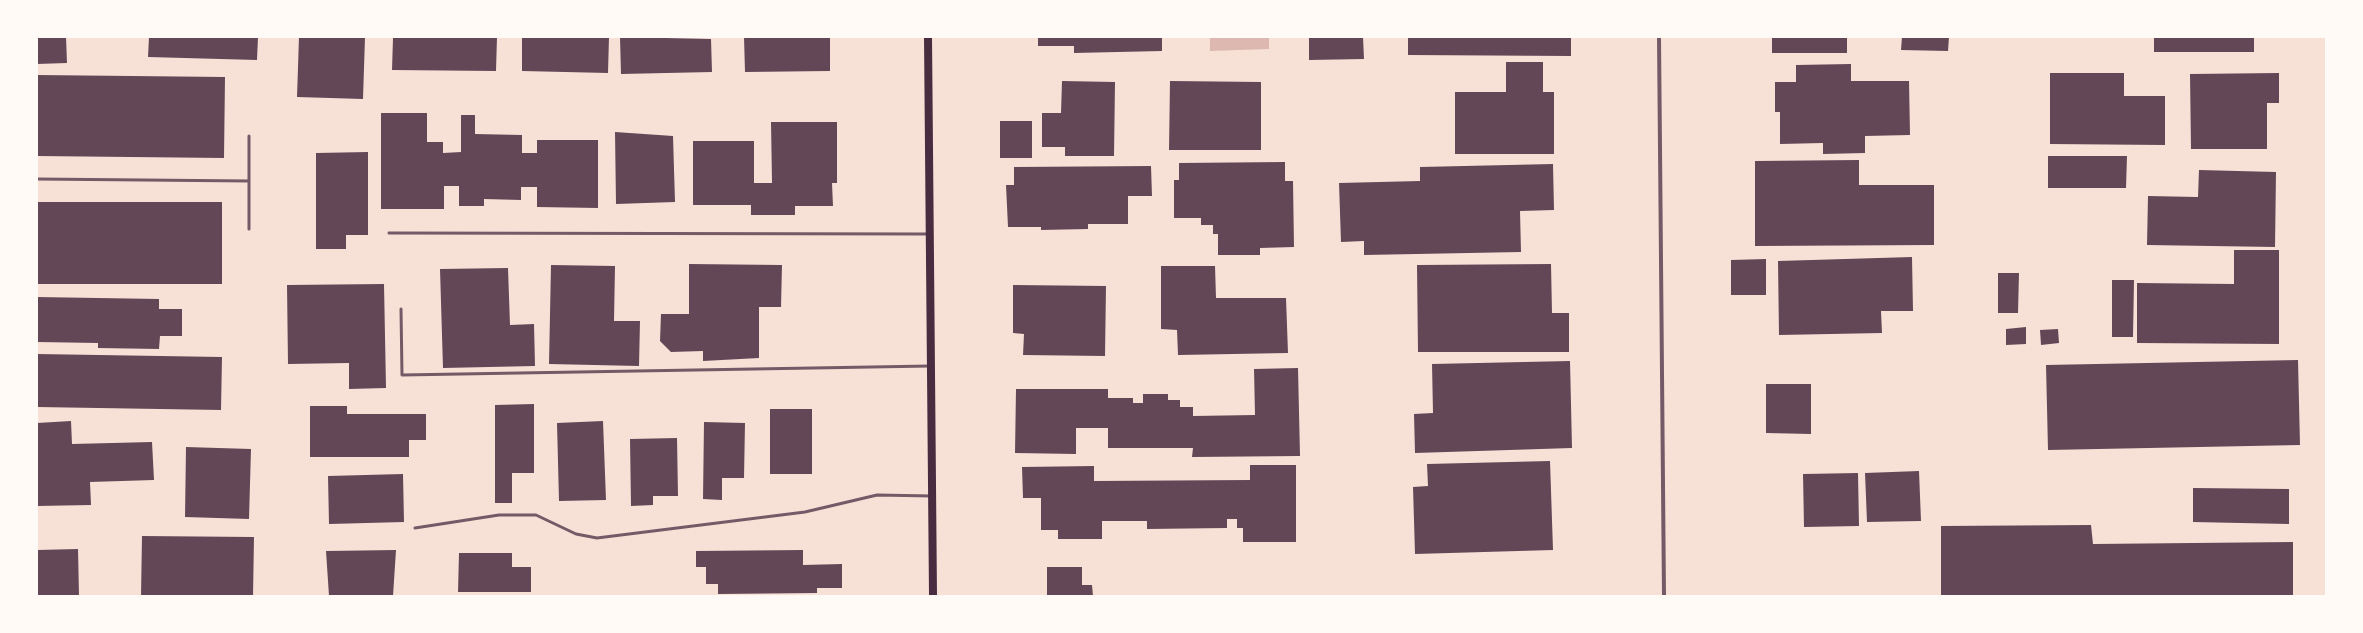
<!DOCTYPE html>
<style>
body{margin:0}
#map{position:relative;width:2363px;height:633px;overflow:hidden;background:#f7e1d7;font-family:Barlow,sans-serif}
canvas{display:block}
.frame{position:absolute;inset:0;border:38px solid #fffaf5;pointer-events:none}
</style>
<div id="map">
<canvas width="2363" height="633"></canvas>
<div class="frame"></div>
</div>
<script>
const ctx = document.querySelector('canvas').getContext('2d');
ctx.lineJoin = 'round';
function paint(path, color) {
  ctx.fillStyle = color;
  ctx.fill(path, 'evenodd');
}
function poly(rows) {
  const path = new Path2D();
  for (const r of rows) {
    path.moveTo(r[0], r[1]);
    for (let i = 2; i < r.length; i += 2) path.lineTo(r[i], r[i + 1]);
  }
  return path;
}
function stroke(path, color, width, dash) {
  ctx.strokeStyle = color;
  ctx.lineWidth = width;
  ctx.lineCap = dash ? 'butt' : 'round';
  ctx.setLineDash(dash || []);
  ctx.stroke(path);
}
const water = poly([
 [1210,37,1269,37,1269,49,1210,51]
]);
const building = poly([
 [37,37,66,37,67,63,37,64],
 [149,37,258,37,257,60,148,57],
 [299,37,365,37,363,99,297,97],
 [422,37,497,37,496,71,392,70,393,38],
 [522,37,609,37,608,73,522,71],
 [620,37,711,39,712,72,621,74],
 [744,37,830,37,830,71,745,72],
 [1038,37,1162,37,1162,51,1074,53,1074,46,1038,46],
 [1309,37,1363,37,1364,59,1309,60],
 [1408,37,1571,37,1571,56,1408,55],
 [1772,37,1847,37,1847,53,1772,53],
 [1902,37,1949,37,1948,51,1901,50],
 [2154,37,2254,37,2254,52,2154,52],
 [1506,62,1543,62,1543,92,1554,92,1554,154,1455,154,1455,92,1506,92],
 [1851,64,1851,81,1909,81,1910,135,1865,136,1865,153,1823,154,1823,143,1780,144,1780,112,1775,112,1775,82,1796,82,1796,65],
 [2050,73,2124,73,2124,96,2165,96,2165,145,2050,144],
 [2279,73,2279,103,2267,103,2267,149,2191,149,2190,74],
 [37,75,225,77,224,158,37,156],
 [1062,81,1115,82,1114,156,1065,156,1065,147,1042,147,1042,113,1061,113],
 [1170,81,1261,82,1261,150,1169,150],
 [381,113,427,113,427,142,443,142,443,153,461,152,461,115,475,115,475,134,522,135,522,153,537,153,537,140,598,140,598,208,537,207,537,187,521,187,521,200,484,199,484,206,459,206,459,186,444,186,444,209,381,209],
 [1000,121,1032,121,1032,158,1000,158],
 [771,122,837,122,837,183,832,183,833,206,795,206,795,215,751,215,751,205,693,205,693,141,754,141,754,183,772,183],
 [615,132,673,136,675,202,616,204],
 [368,152,368,235,346,235,346,249,316,249,316,153],
 [2048,156,2127,156,2126,188,2048,188],
 [1859,160,1859,185,1934,185,1934,245,1755,246,1755,161],
 [1285,162,1285,181,1293,181,1294,247,1260,248,1260,255,1218,255,1218,234,1213,234,1213,225,1201,225,1201,218,1174,218,1174,180,1179,180,1179,163],
 [1553,164,1554,210,1520,211,1521,252,1364,255,1364,241,1341,242,1339,183,1420,181,1420,167],
 [1151,166,1152,196,1128,196,1128,224,1088,224,1088,229,1041,230,1041,227,1008,227,1006,185,1014,185,1014,167],
 [2199,170,2276,172,2275,247,2147,245,2148,196,2198,197],
 [37,202,222,202,222,284,37,284],
 [2234,250,2279,250,2279,344,2137,343,2137,283,2234,284],
 [1912,257,1913,311,1881,311,1882,333,1779,335,1778,261],
 [1766,259,1766,295,1731,295,1731,260],
 [689,264,782,265,781,307,759,307,759,358,703,361,703,351,671,352,660,341,661,314,689,314],
 [1551,264,1552,313,1569,313,1569,352,1418,352,1417,265],
 [551,265,615,266,614,321,640,321,639,366,549,364],
 [1161,266,1215,266,1216,298,1286,298,1288,353,1178,355,1177,330,1161,329],
 [508,268,510,325,534,324,535,366,443,368,440,269],
 [1998,273,2019,273,2018,313,1998,313],
 [2112,280,2134,280,2133,337,2112,337],
 [384,284,386,388,349,389,349,363,288,364,287,285],
 [1013,285,1106,286,1105,356,1023,355,1024,334,1013,333],
 [37,297,159,299,159,309,182,309,182,336,160,336,159,349,98,348,98,343,37,342],
 [2026,327,2026,344,2006,345,2006,329],
 [2058,329,2059,343,2041,345,2040,330],
 [37,354,222,357,221,410,37,407],
 [2298,360,2300,445,2048,450,2046,365],
 [1570,361,1572,448,1415,453,1414,414,1433,413,1432,364],
 [1298,368,1300,456,1192,457,1193,448,1108,448,1108,428,1076,428,1076,454,1015,453,1016,389,1108,389,1108,398,1133,398,1133,403,1143,403,1143,394,1168,394,1168,400,1180,400,1180,407,1193,407,1193,416,1255,415,1254,369],
 [1766,384,1811,384,1811,434,1766,433],
 [534,404,534,473,512,473,512,503,495,503,495,405],
 [310,406,347,406,347,414,426,414,426,440,409,440,409,457,310,457],
 [770,409,812,409,812,474,770,474],
 [71,421,72,444,152,442,154,480,90,482,91,505,37,506,37,423],
 [603,421,606,500,559,501,557,423],
 [704,422,745,423,744,478,722,478,722,500,703,499],
 [677,438,678,496,653,496,653,505,631,506,630,439],
 [186,447,251,449,249,519,185,517],
 [1550,461,1553,550,1415,554,1413,487,1428,486,1427,464],
 [1250,465,1296,465,1296,542,1243,542,1243,528,1237,528,1237,519,1227,519,1227,528,1147,529,1147,521,1102,521,1102,539,1058,539,1058,530,1041,530,1041,498,1023,498,1022,467,1094,466,1094,481,1250,480],
 [1919,471,1921,521,1867,522,1865,473],
 [1858,473,1859,526,1804,527,1803,474],
 [403,474,404,522,329,524,328,476],
 [2193,488,2289,489,2289,524,2193,522],
 [2091,525,2093,544,2293,542,2293,596,1941,596,1941,526],
 [142,536,254,537,253,596,141,596],
 [78,549,79,596,37,596,37,550],
 [396,550,393,596,329,596,326,551],
 [803,550,803,565,842,564,842,588,817,588,817,593,718,594,718,584,706,584,706,567,696,567,696,551],
 [459,553,512,553,512,567,531,567,531,592,458,592],
 [1047,567,1082,567,1082,585,1092,585,1093,596,1047,596]
]);
const service = poly([
 [249,136,249,229],
 [37,179,249,181],
 [389,233,929,234],
 [401,309,402,375,930,366],
 [415,528,499,515,536,515,576,534,597,538,805,512,877,495,932,496]
]);
const minor = poly([
 [1659,37,1664,596]
]);
const secondary = poly([
 [928,37,933,596]
]);
paint(water, '#dcb8b0');
paint(building, '#644757');
stroke(service, '#755966', 3);
stroke(minor, '#755966', 4);
stroke(secondary, '#4a2c40', 8);
</script>
